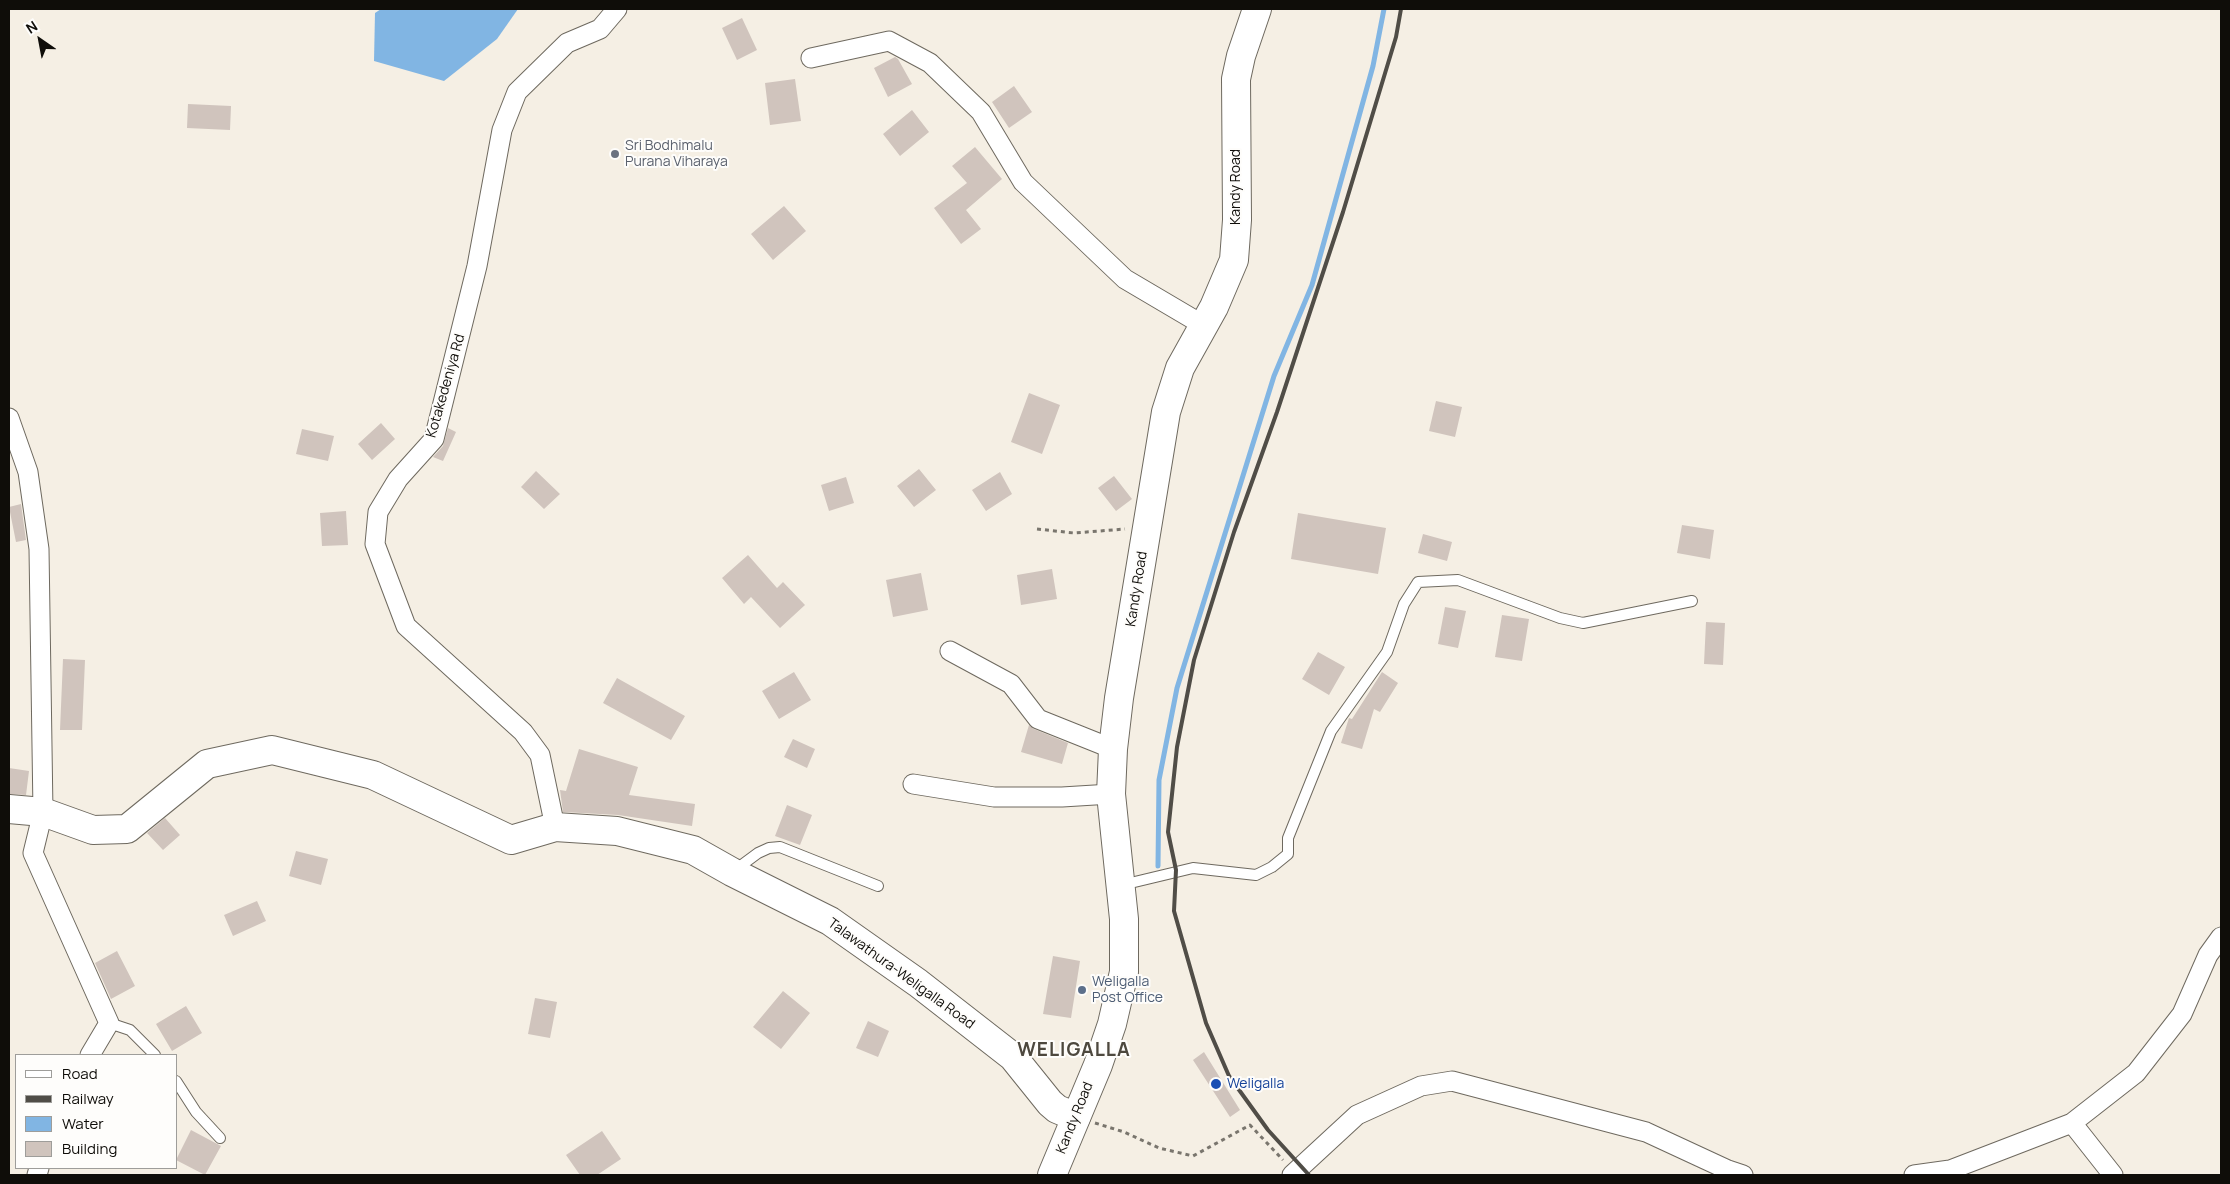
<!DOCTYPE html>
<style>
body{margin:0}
#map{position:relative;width:2230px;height:1184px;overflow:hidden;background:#f5efe4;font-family:Manrope,sans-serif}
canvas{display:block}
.frame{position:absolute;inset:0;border:10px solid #0f0d09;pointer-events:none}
.legend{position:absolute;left:15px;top:1054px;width:162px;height:115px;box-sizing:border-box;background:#fefdfb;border:1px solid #9e9d9a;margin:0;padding:6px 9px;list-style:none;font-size:15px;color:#0f0d09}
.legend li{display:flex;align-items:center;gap:10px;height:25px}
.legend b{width:25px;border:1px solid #9e9d9a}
.north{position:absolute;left:15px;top:15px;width:50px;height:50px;-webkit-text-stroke:4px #fefdfb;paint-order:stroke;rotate:327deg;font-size:14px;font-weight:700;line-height:20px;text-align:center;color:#0f0d09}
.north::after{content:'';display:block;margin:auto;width:18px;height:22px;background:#0f0d09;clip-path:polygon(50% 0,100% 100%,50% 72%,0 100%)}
</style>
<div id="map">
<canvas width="2230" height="1184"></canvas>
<div class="frame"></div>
<ul class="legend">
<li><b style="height:6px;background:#fff"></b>Road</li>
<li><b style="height:6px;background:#504d47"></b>Railway</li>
<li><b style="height:14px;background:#81b5e3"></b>Water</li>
<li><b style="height:14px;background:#d0c4bd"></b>Building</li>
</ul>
<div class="north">N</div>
</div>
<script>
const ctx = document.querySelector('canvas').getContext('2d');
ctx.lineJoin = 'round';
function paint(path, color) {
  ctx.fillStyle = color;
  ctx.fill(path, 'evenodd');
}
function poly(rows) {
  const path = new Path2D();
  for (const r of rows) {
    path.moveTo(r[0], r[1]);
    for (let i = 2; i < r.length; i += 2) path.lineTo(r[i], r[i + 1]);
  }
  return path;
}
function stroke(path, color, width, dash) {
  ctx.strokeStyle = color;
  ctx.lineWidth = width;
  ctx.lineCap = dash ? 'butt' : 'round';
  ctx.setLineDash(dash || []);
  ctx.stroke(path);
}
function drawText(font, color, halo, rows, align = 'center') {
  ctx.font = font + ' Manrope,sans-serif';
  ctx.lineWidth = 4;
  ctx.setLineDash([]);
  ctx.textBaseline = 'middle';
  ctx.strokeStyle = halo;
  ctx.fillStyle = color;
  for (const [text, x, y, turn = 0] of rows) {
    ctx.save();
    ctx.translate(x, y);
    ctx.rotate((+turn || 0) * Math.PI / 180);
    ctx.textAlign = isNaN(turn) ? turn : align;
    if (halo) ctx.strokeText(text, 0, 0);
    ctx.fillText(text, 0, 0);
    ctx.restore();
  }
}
const water = poly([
 [381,9,518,9,497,39,444,81,374,61,375,13]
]);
const stream = poly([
 [1158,866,1159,780,1177,688,1274,376,1312,285,1373,66,1384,9]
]);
const building = poly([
 [742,18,757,50,737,60,722,28],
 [895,57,898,59,912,84,888,97,874,68],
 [795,79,801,121,770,125,765,83],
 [1014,86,1032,112,1009,128,992,102],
 [188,104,231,106,230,130,187,128],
 [912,110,929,132,900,156,883,134],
 [975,147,1002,179,966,210,981,229,961,244,934,208,967,183,952,166],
 [784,206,806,231,773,260,751,234],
 [1029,393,1060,405,1042,454,1011,442],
 [1436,401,1462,407,1455,437,1429,431],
 [381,423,395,439,372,460,358,444],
 [448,428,456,432,443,461,433,457,443,446],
 [302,429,334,436,328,461,296,454],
 [919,469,936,490,914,507,897,486],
 [536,471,560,494,544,509,521,487],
 [1000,472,1012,494,986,511,972,490],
 [1114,476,1132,499,1116,511,1098,488],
 [846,477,854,503,829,511,821,485],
 [21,504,26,540,16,542,9,507],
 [346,511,348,545,322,546,320,513],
 [1298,513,1386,528,1378,574,1291,559],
 [1682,525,1714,530,1710,559,1677,553],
 [1423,534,1452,542,1447,561,1418,553],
 [748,555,777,588,783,582,805,605,780,628,751,597,744,604,722,578],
 [1052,569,1057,599,1021,605,1017,575],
 [921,573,928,610,893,617,886,580],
 [1445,607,1466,611,1458,648,1438,644],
 [1502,615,1529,619,1522,661,1495,657],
 [1706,622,1725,623,1723,665,1704,664],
 [1318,652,1345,667,1329,695,1302,679],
 [63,659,85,660,82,730,60,730],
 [794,672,811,700,779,719,762,691],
 [1382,672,1398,683,1380,712,1374,709,1362,749,1341,743,1349,718,1352,719],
 [617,678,685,716,671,740,603,703],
 [1029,725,1034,729,1068,743,1062,764,1021,752],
 [793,739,815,749,807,768,784,757],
 [579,749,638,767,629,795,695,804,692,826,618,815,563,812,560,790,566,791],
 [9,768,29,771,26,795,9,794],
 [787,805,812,815,800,845,775,836],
 [165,818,180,835,163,850,147,833],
 [296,851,328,859,321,885,289,876],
 [257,901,266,921,233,936,224,915],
 [117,951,135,986,111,999,95,963],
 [1053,956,1080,961,1071,1018,1043,1014],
 [783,991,810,1013,781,1049,753,1027],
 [535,998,557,1002,550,1038,528,1034],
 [186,1006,202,1033,172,1051,156,1024],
 [868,1021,889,1031,878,1057,856,1048],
 [1204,1052,1240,1110,1230,1117,1193,1060],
 [191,1130,221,1146,205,1175,176,1160],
 [602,1131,621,1159,597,1175,580,1175,566,1155]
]);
const path = poly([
 [1037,529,1074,533,1125,529],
 [1095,1123,1124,1132,1159,1148,1193,1156,1250,1125,1283,1160]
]);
const lane = poly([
 [735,870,758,853,769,848,780,847,878,886],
 [1122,885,1193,868,1256,875,1272,867,1288,854,1288,838,1331,731,1387,652,1404,604,1418,582,1458,580,1560,618,1583,623,1692,601],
 [109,1023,130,1030,155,1055],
 [176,1081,196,1112,220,1138]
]);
const street = poly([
 [811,58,889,41,930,63,981,112,1023,182,1125,279,1203,325],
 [9,418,28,472,39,549,43,812,33,853,109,1023,90,1055],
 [950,651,1011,684,1038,719,1113,749],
 [913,784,994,797,1062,797,1111,794],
 [555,827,540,755,523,732,406,626,375,544,378,512,398,479,434,439,477,266,502,130,517,92,567,43,600,29,617,9],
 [2072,1123,2113,1175],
 [37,1175,39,1168],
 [1292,1175,1357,1115,1421,1086,1452,1081,1646,1132,1728,1170,1743,1175],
 [1914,1175,1950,1170,2072,1123,2136,1073,2182,1014,2208,955,2221,937]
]);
const secondary = poly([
 [9,809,43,812,93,830,127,829,207,764,272,750,373,775,511,840,555,827,617,831,693,850,732,872,830,921,918,983,1013,1057,1050,1103,1057,1109,1076,1117]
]);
const highway = poly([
 [1052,1175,1098,1065,1112,1024,1124,972,1124,919,1111,794,1113,749,1119,698,1166,412,1180,368,1214,307,1234,260,1237,220,1236,79,1241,56,1257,9]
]);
const rail = poly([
 [1309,1175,1268,1130,1229,1076,1206,1023,1174,911,1176,870,1168,832,1177,747,1194,660,1234,532,1277,412,1343,212,1396,37,1401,9]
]);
const markers = [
 [615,154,5,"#6b7280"],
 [1082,990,5,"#5c6f8a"],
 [1216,1084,6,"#1a4fb4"]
];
const worshipNames = [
 ["Sri Bodhimalu",625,146],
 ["Purana Viharaya",625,162]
];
const streetNames = [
 ["Kandy Road",1236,187,-90],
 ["Kotakedeniya Rd",446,386,-74],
 ["Kandy Road",1137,589,-81],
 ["Talawathura-Weligalla Road",901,974,36],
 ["Kandy Road",1075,1118,-68]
];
const serviceNames = [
 ["Weligalla",1092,982],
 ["Post Office",1092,998]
];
const transitNames = [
 ["Weligalla",1227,1084]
];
const districtNames = [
 ["WELIGALLA",1074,1051]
];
paint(water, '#81b5e3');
stroke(stream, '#81b5e3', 5);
paint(building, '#d0c4bd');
stroke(lane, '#6e695f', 12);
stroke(street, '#6e695f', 21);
stroke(secondary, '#6e695f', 30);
stroke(highway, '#6e695f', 30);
stroke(path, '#79756d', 3, [4, 4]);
stroke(lane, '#fff', 10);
stroke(street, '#fff', 19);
stroke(secondary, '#fff', 28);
stroke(highway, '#fff', 28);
stroke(rail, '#504d47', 4);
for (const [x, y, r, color] of markers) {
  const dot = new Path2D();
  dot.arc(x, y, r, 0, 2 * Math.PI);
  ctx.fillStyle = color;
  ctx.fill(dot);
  stroke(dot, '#fefdfb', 2);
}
drawText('14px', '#5b616d', '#fefdfb', worshipNames, 'left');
drawText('14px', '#0f0d09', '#fefdfb', streetNames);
drawText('14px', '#4e5e75', '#fefdfb', serviceNames, 'left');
drawText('14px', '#164399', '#fefdfb', transitNames, 'left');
ctx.letterSpacing = '1px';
drawText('bold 19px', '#4d483e', '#fefdfb', districtNames);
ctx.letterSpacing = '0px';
</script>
